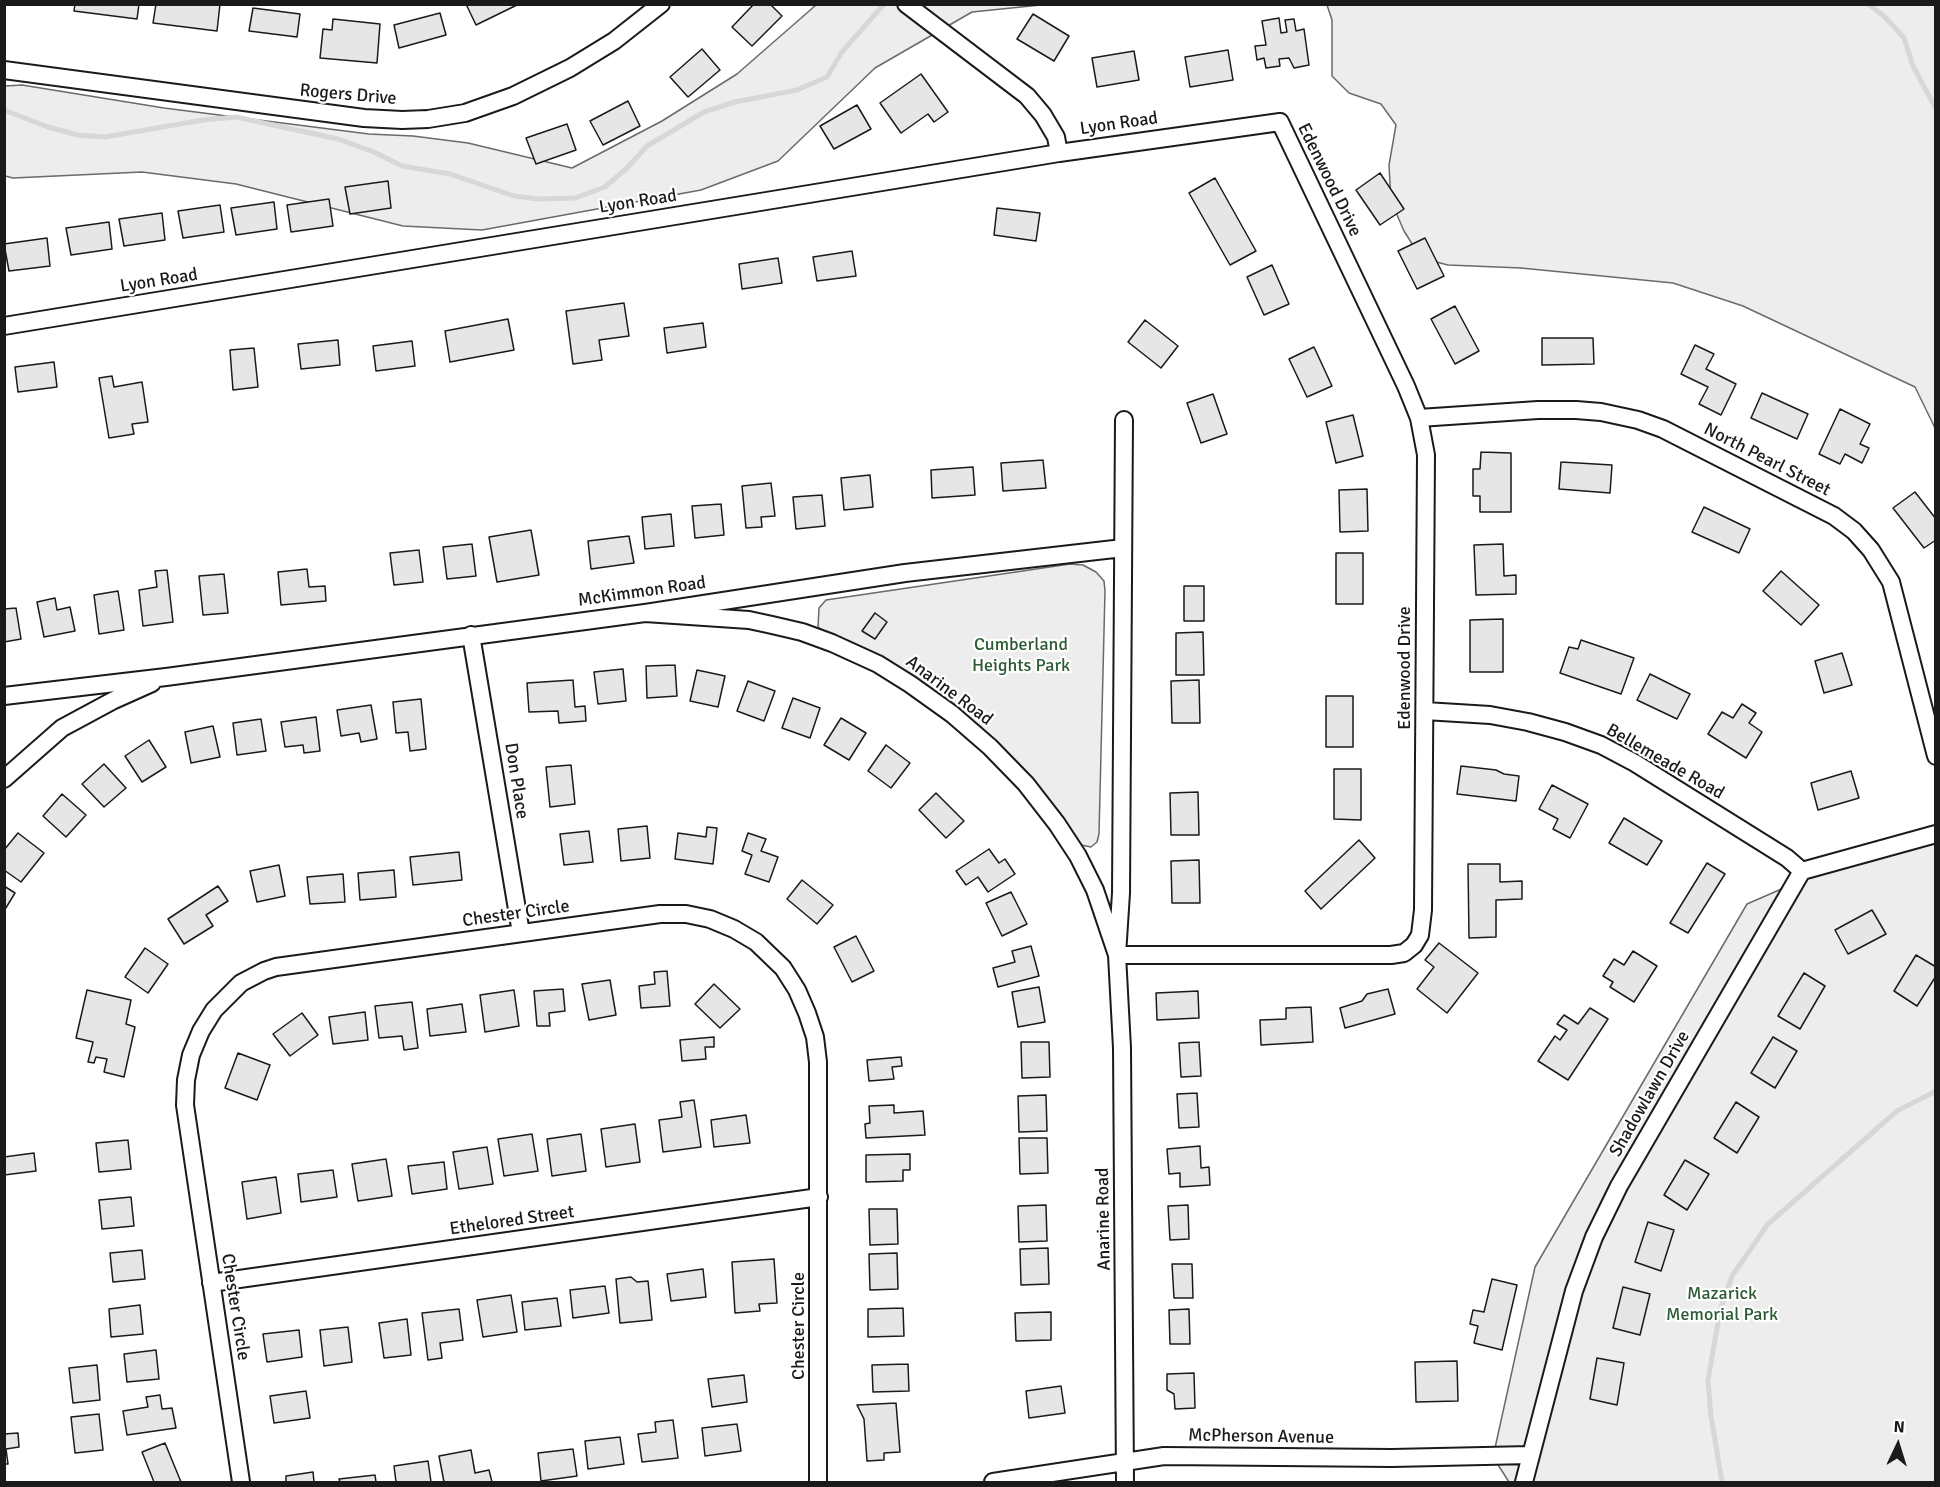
<!DOCTYPE html>
<style>
body{margin:0}
#map{position:relative;width:1940px;height:1487px;overflow:hidden;background:#fff;font-family:Signika,sans-serif}
canvas{display:block}
.frame{position:absolute;inset:0;border:6px solid #1a1a1a;pointer-events:none}
.north{position:absolute;left:1868px;top:1415px;width:60px;height:60px;-webkit-text-stroke:4px #fff;paint-order:stroke;rotate:4deg;font-size:16px;font-weight:700;line-height:24px;text-align:center;color:#1a1a1a}
.north::after{content:'';display:block;margin:auto;width:21px;height:27px;background:#1a1a1a;clip-path:polygon(50% 0,100% 100%,50% 72%,0 100%)}
</style>
<div id="map">
<canvas width="1940" height="1487"></canvas>
<div class="frame"></div>
<div class="north">N</div>
</div>
<script>
const ctx = document.querySelector('canvas').getContext('2d');
ctx.lineJoin = 'round';
function paint(path, color) {
  ctx.fillStyle = color;
  ctx.fill(path, 'evenodd');
}
function poly(rows) {
  const path = new Path2D();
  for (const r of rows) {
    path.moveTo(r[0], r[1]);
    for (let i = 2; i < r.length; i += 2) path.lineTo(r[i], r[i + 1]);
  }
  return path;
}
function stroke(path, color, width, dash) {
  ctx.strokeStyle = color;
  ctx.lineWidth = width;
  ctx.lineCap = dash ? 'butt' : 'round';
  ctx.setLineDash(dash || []);
  ctx.stroke(path);
}
function drawText(font, color, halo, rows, align = 'center') {
  ctx.font = font + ' Signika,sans-serif';
  ctx.lineWidth = 4.5;
  ctx.setLineDash([]);
  ctx.textBaseline = 'middle';
  ctx.strokeStyle = halo;
  ctx.fillStyle = color;
  for (const [text, x, y, turn = 0] of rows) {
    ctx.save();
    ctx.translate(x, y);
    ctx.rotate((+turn || 0) * Math.PI / 180);
    ctx.textAlign = isNaN(turn) ? turn : align;
    if (halo) ctx.strokeText(text, 0, 0);
    ctx.fillText(text, 0, 0);
    ctx.restore();
  }
}
const built = poly([
 [816,5,1041,5,972,12,875,68,778,161,701,190,482,230,403,226,236,184,142,172,13,178,5,176,5,86,22,85,164,108,369,134,413,136,468,143,572,168,662,121,737,74,816,5],
 [1327,5,1935,5,1935,428,1915,387,1743,306,1673,283,1521,268,1448,265,1421,258,1404,231,1391,201,1389,165,1396,125,1381,104,1349,93,1332,76,1332,20,1327,5],
 [1070,564,1083,565,1096,572,1104,581,1105,591,1099,834,1097,842,1091,847,1070,843,1017,768,818,627,819,608,826,600,1070,564],
 [1935,828,1935,1482,1509,1482,1493,1457,1535,1267,1747,904,1887,843,1935,828]
]);
const stream = poly([
 [1868,4,1884,16,1904,38,1913,66,1936,109],
 [4,110,48,127,78,135,105,137,203,120,236,117,338,139,374,152,402,166,450,174,514,196,539,199,575,198,605,187,627,168,647,146,704,112,735,102,797,90,827,77,842,52,884,4],
 [1722,1482,1711,1416,1708,1380,1720,1311,1732,1276,1768,1224,1897,1111,1936,1091]
]);
const building = poly([
 [75,4,139,4,137,19,74,11,75,4],
 [156,4,220,4,217,31,153,23,156,4],
 [466,4,519,4,476,25,466,4],
 [754,4,770,4,782,16,752,46,732,27,754,4],
 [253,8,300,14,297,37,249,31,253,8],
 [440,13,446,35,399,48,394,25,440,13],
 [1033,14,1069,36,1054,61,1017,39,1033,14],
 [1279,18,1281,33,1287,32,1285,20,1294,19,1296,31,1304,29,1309,65,1294,68,1289,58,1279,59,1280,66,1266,68,1264,58,1257,60,1255,46,1266,45,1262,21,1279,18],
 [333,19,380,24,377,63,320,58,323,29,332,30,333,19],
 [702,49,720,70,688,97,670,77,702,49],
 [1228,50,1233,80,1190,87,1185,57,1228,50],
 [1134,51,1139,80,1097,87,1092,58,1134,51],
 [921,74,948,112,934,122,928,114,901,133,880,103,921,74],
 [628,101,640,126,603,145,590,121,628,101],
 [857,105,871,129,834,149,820,126,857,105],
 [567,124,576,150,536,164,526,138,567,124],
 [1380,173,1404,209,1380,225,1356,190,1380,173],
 [1215,178,1256,251,1230,265,1189,193,1215,178],
 [388,181,391,208,350,214,345,187,388,181],
 [329,199,333,226,291,232,287,205,329,199],
 [274,202,277,229,236,235,231,208,274,202],
 [220,205,224,232,183,238,178,211,220,205],
 [997,208,1040,213,1036,241,994,235,997,208],
 [162,213,165,240,124,246,119,219,162,213],
 [109,222,112,249,71,255,66,228,109,222],
 [47,238,50,266,9,271,4,244,47,238],
 [1425,238,1444,276,1417,289,1398,251,1425,238],
 [852,251,856,276,817,281,813,257,852,251],
 [778,258,782,283,742,289,739,264,778,258],
 [1272,265,1289,304,1264,315,1247,277,1272,265],
 [624,303,629,336,599,340,602,360,573,364,566,311,624,303],
 [1455,306,1479,351,1455,364,1431,319,1455,306],
 [508,319,514,350,450,362,445,331,508,319],
 [1145,320,1178,346,1161,368,1128,342,1145,320],
 [703,323,706,347,667,353,664,328,703,323],
 [1542,338,1593,338,1594,364,1542,365,1542,338],
 [338,340,340,365,301,369,298,344,338,340],
 [412,341,415,366,376,371,373,346,412,341],
 [1695,345,1714,354,1706,369,1736,384,1721,415,1699,404,1708,387,1681,374,1695,345],
 [1314,347,1332,386,1307,397,1289,359,1314,347],
 [254,348,258,387,233,390,230,350,254,348],
 [54,362,57,387,18,392,15,367,54,362],
 [112,376,114,387,142,382,148,422,132,424,134,434,109,438,99,378,112,376],
 [1762,393,1808,414,1797,439,1751,418,1762,393],
 [1213,394,1227,434,1201,443,1187,403,1213,394],
 [1840,409,1870,424,1860,444,1869,448,1862,463,1845,454,1840,464,1819,454,1840,409],
 [1353,415,1363,456,1336,463,1326,422,1353,415],
 [1481,452,1511,453,1511,512,1480,512,1480,496,1473,496,1473,469,1480,469,1481,452],
 [1043,460,1046,488,1003,491,1001,463,1043,460],
 [1561,462,1612,465,1610,493,1559,489,1561,462],
 [973,467,975,495,932,498,931,470,973,467],
 [870,475,873,507,844,510,841,478,870,475],
 [771,483,775,516,761,517,762,527,746,528,742,486,771,483],
 [1367,489,1368,531,1340,532,1339,490,1367,489],
 [1915,492,1936,519,1936,540,1924,548,1893,508,1915,492],
 [822,495,825,526,796,529,793,497,822,495],
 [721,504,724,535,695,538,692,506,721,504],
 [1704,507,1750,529,1739,553,1692,532,1704,507],
 [671,514,674,546,645,549,642,517,671,514],
 [531,530,539,575,497,582,489,537,531,530],
 [629,536,634,563,591,569,588,541,629,536],
 [472,544,476,576,447,579,443,547,472,544],
 [1503,544,1504,576,1516,575,1516,594,1476,595,1474,545,1503,544],
 [419,550,423,582,394,585,390,553,419,550],
 [1336,553,1363,553,1363,604,1336,604,1336,553],
 [307,569,309,587,325,586,326,601,281,605,278,572,307,569],
 [167,570,173,622,143,626,139,590,157,587,155,571,167,570],
 [1781,571,1819,605,1801,625,1763,591,1781,571],
 [224,574,228,613,203,615,199,576,224,574],
 [1184,586,1204,586,1204,621,1184,621,1184,586],
 [118,591,124,630,99,634,94,595,118,591],
 [55,598,57,610,70,607,75,631,44,637,37,602,55,598],
 [16,608,21,639,4,642,4,609,16,608],
 [875,613,887,622,875,639,862,631,875,613],
 [1503,619,1503,672,1470,672,1470,620,1503,619],
 [1203,632,1204,675,1176,675,1176,633,1203,632],
 [1581,640,1634,658,1621,694,1560,673,1569,647,1578,649,1581,640],
 [1842,653,1852,685,1824,693,1815,661,1842,653],
 [675,665,677,696,647,698,646,666,675,665],
 [623,669,626,701,598,704,594,672,623,669],
 [697,670,725,676,718,707,690,701,697,670],
 [1650,674,1690,694,1677,719,1637,700,1650,674],
 [573,680,575,707,585,706,586,721,559,723,558,711,529,712,527,683,573,680],
 [1199,680,1200,723,1172,723,1171,681,1199,680],
 [748,681,775,691,764,721,737,711,748,681],
 [1326,696,1353,696,1353,747,1326,747,1326,696],
 [793,698,820,708,810,738,782,728,793,698],
 [421,699,426,749,410,751,408,732,396,733,393,702,421,699],
 [1742,704,1756,713,1749,723,1762,732,1746,758,1708,734,1722,712,1733,718,1742,704],
 [371,705,377,739,361,742,359,733,341,736,337,710,371,705],
 [316,717,320,751,304,753,303,745,285,747,281,722,316,717],
 [841,718,866,733,849,760,824,745,841,718],
 [261,719,266,751,237,755,233,723,261,719],
 [213,726,220,757,191,763,185,732,213,726],
 [149,740,166,767,142,782,125,756,149,740],
 [886,745,910,763,891,788,868,771,886,745],
 [104,764,126,788,104,807,82,784,104,764],
 [571,765,575,804,550,807,546,767,571,765],
 [1461,766,1496,770,1504,774,1519,776,1516,801,1457,794,1461,766],
 [1334,769,1361,769,1361,820,1334,819,1334,769],
 [1851,771,1859,798,1818,810,1811,783,1851,771],
 [1552,785,1588,804,1570,838,1553,829,1558,819,1539,809,1552,785],
 [1198,792,1199,835,1171,835,1170,793,1198,792],
 [936,793,964,821,946,838,919,810,936,793],
 [62,794,86,815,66,837,43,816,62,794],
 [1624,818,1662,841,1647,865,1609,843,1624,818],
 [647,826,650,858,621,861,618,829,647,826],
 [707,827,717,828,713,864,675,859,678,833,706,837,707,827],
 [589,831,593,862,564,865,560,834,589,831],
 [18,833,44,853,21,882,4,870,4,850,18,833],
 [748,833,766,839,761,851,778,857,769,882,745,874,752,855,742,851,748,833],
 [1359,840,1375,858,1321,909,1305,891,1359,840],
 [989,849,999,863,1005,859,1015,874,988,892,978,877,966,885,956,871,989,849],
 [459,852,462,880,413,885,410,857,459,852],
 [1199,860,1200,903,1172,903,1171,861,1199,860],
 [1707,863,1725,874,1688,933,1670,923,1707,863],
 [1468,864,1500,864,1500,882,1522,881,1522,899,1496,900,1496,937,1469,938,1468,864],
 [279,865,285,896,257,902,250,871,279,865],
 [394,870,396,897,360,900,358,873,394,870],
 [343,874,345,902,310,904,307,877,343,874],
 [802,880,833,905,817,924,787,899,802,880],
 [4,886,15,893,4,911,4,886],
 [218,886,228,901,206,915,213,926,184,944,168,919,218,886],
 [1011,892,1027,924,1002,936,986,903,1011,892],
 [1872,910,1886,934,1848,954,1835,930,1872,910],
 [856,936,874,971,852,982,834,947,856,936],
 [1439,943,1478,973,1447,1013,1417,989,1434,967,1425,960,1439,943],
 [1031,946,1039,976,998,987,993,968,1015,962,1012,951,1031,946],
 [145,948,168,964,148,993,125,977,145,948],
 [1633,951,1657,966,1634,1002,1610,987,1613,982,1603,976,1614,959,1624,965,1633,951],
 [1916,955,1936,967,1936,976,1917,1006,1894,991,1916,955],
 [667,971,670,1006,641,1008,639,986,655,984,654,972,667,971],
 [1804,973,1825,986,1800,1029,1778,1016,1804,973],
 [610,980,616,1015,589,1020,582,984,610,980],
 [714,984,740,1009,720,1028,695,1004,714,984],
 [1039,987,1045,1022,1018,1027,1012,992,1039,987],
 [563,989,565,1011,549,1013,550,1026,537,1026,534,991,563,989],
 [1388,989,1395,1014,1345,1028,1340,1008,1362,1001,1367,994,1388,989],
 [87,990,131,1000,126,1024,135,1027,124,1077,104,1072,107,1059,96,1057,94,1063,88,1062,93,1042,76,1038,87,990],
 [514,990,519,1026,485,1032,480,995,514,990],
 [1198,991,1199,1018,1157,1020,1156,993,1198,991],
 [412,1002,418,1048,404,1050,402,1036,379,1038,375,1006,412,1002],
 [462,1004,466,1032,430,1036,427,1009,462,1004],
 [1311,1007,1313,1042,1261,1045,1260,1020,1286,1019,1286,1008,1311,1007],
 [1590,1008,1608,1019,1568,1080,1538,1061,1555,1036,1560,1040,1567,1030,1557,1024,1564,1015,1578,1024,1590,1008],
 [365,1012,368,1040,333,1044,329,1017,365,1012],
 [302,1013,318,1035,290,1056,273,1034,302,1013],
 [714,1037,714,1047,705,1047,706,1059,682,1061,680,1040,714,1037],
 [1773,1037,1797,1051,1775,1088,1751,1073,1773,1037],
 [1021,1042,1049,1042,1050,1077,1022,1078,1021,1042],
 [1199,1042,1201,1076,1181,1077,1179,1043,1199,1042],
 [238,1053,270,1065,257,1100,225,1088,238,1053],
 [901,1057,902,1066,892,1067,894,1079,869,1081,867,1060,901,1057],
 [1197,1093,1199,1127,1179,1128,1177,1094,1197,1093],
 [1046,1095,1047,1131,1019,1132,1018,1096,1046,1095],
 [694,1100,701,1147,663,1152,659,1120,682,1117,680,1102,694,1100],
 [1736,1102,1759,1117,1737,1153,1714,1138,1736,1102],
 [894,1105,894,1113,923,1111,925,1135,866,1138,865,1124,870,1123,869,1106,894,1105],
 [746,1115,750,1143,714,1147,711,1120,746,1115],
 [635,1124,640,1162,606,1167,601,1129,635,1124],
 [532,1134,538,1171,504,1176,498,1139,532,1134],
 [581,1134,586,1171,552,1176,547,1139,581,1134],
 [1019,1138,1047,1138,1048,1173,1020,1174,1019,1138],
 [128,1140,131,1169,99,1172,96,1143,128,1140],
 [1200,1146,1201,1168,1209,1167,1210,1185,1180,1187,1180,1173,1169,1174,1167,1149,1200,1146],
 [487,1147,493,1184,459,1189,453,1152,487,1147],
 [34,1153,36,1171,4,1175,4,1157,34,1153],
 [910,1154,910,1170,903,1170,903,1181,866,1182,866,1155,910,1154],
 [386,1159,392,1196,358,1201,352,1164,386,1159],
 [1685,1160,1709,1174,1687,1210,1664,1195,1685,1160],
 [444,1162,447,1189,412,1194,408,1166,444,1162],
 [333,1170,337,1197,301,1202,298,1174,333,1170],
 [276,1177,281,1213,247,1219,242,1182,276,1177],
 [131,1197,134,1226,102,1229,99,1200,131,1197],
 [1046,1205,1047,1241,1019,1242,1018,1206,1046,1205],
 [1188,1205,1189,1239,1170,1240,1168,1206,1188,1205],
 [869,1209,897,1209,898,1244,870,1245,869,1209],
 [1648,1222,1674,1230,1661,1271,1635,1262,1648,1222],
 [1048,1248,1049,1284,1021,1285,1020,1249,1048,1248],
 [142,1250,145,1279,113,1282,110,1253,142,1250],
 [897,1253,898,1289,870,1290,869,1254,897,1253],
 [774,1259,777,1303,759,1304,760,1311,735,1313,732,1262,774,1259],
 [1172,1264,1192,1264,1193,1298,1174,1298,1172,1264],
 [703,1269,706,1297,671,1301,667,1274,703,1269],
 [631,1277,637,1282,648,1281,652,1320,620,1323,616,1279,631,1277],
 [1492,1279,1517,1285,1502,1350,1474,1343,1478,1326,1470,1324,1473,1310,1484,1312,1492,1279],
 [605,1286,609,1313,573,1318,570,1290,605,1286],
 [1623,1287,1650,1294,1640,1335,1613,1328,1623,1287],
 [511,1295,517,1332,483,1337,477,1300,511,1295],
 [557,1298,561,1326,525,1330,522,1302,557,1298],
 [140,1305,143,1334,111,1337,109,1309,140,1305],
 [903,1308,904,1336,868,1337,868,1309,903,1308],
 [459,1309,463,1340,440,1343,442,1358,428,1360,422,1313,459,1309],
 [1189,1309,1190,1344,1170,1344,1169,1310,1189,1309],
 [1051,1312,1051,1340,1016,1341,1015,1313,1051,1312],
 [407,1319,411,1355,384,1358,379,1323,407,1319],
 [348,1327,352,1362,324,1366,320,1330,348,1327],
 [299,1330,302,1357,267,1362,263,1334,299,1330],
 [156,1350,159,1379,127,1382,124,1354,156,1350],
 [1597,1358,1624,1363,1617,1405,1590,1399,1597,1358],
 [1457,1361,1458,1401,1416,1402,1415,1362,1457,1361],
 [908,1364,909,1391,873,1392,872,1365,908,1364],
 [97,1365,100,1400,73,1403,69,1368,97,1365],
 [1194,1373,1195,1408,1175,1409,1174,1394,1167,1390,1167,1374,1194,1373],
 [744,1375,747,1402,712,1407,708,1379,744,1375],
 [1061,1386,1065,1413,1029,1418,1026,1391,1061,1386],
 [306,1391,310,1418,274,1423,270,1396,306,1391],
 [160,1395,162,1409,172,1408,176,1428,127,1435,123,1411,148,1407,146,1397,160,1395],
 [896,1403,900,1452,884,1453,884,1460,867,1461,864,1419,857,1405,896,1403],
 [99,1414,103,1450,75,1453,71,1417,99,1414],
 [673,1420,678,1458,642,1462,638,1434,656,1432,655,1422,673,1420],
 [737,1424,741,1451,705,1456,702,1428,737,1424],
 [18,1433,19,1447,6,1449,8,1464,4,1464,4,1434,18,1433],
 [620,1437,624,1464,588,1469,585,1441,620,1437],
 [165,1443,181,1482,154,1482,142,1452,165,1443],
 [573,1449,577,1476,541,1481,538,1453,573,1449],
 [471,1450,475,1473,489,1470,492,1482,444,1482,439,1456,471,1450],
 [428,1461,431,1482,396,1482,394,1466,428,1461],
 [313,1472,314,1482,286,1482,286,1476,313,1472],
 [375,1475,376,1482,340,1482,339,1479,375,1475]
]);
const minor = poly([
 [906,4,1027,96,1043,115,1056,137,1059,153],
 [4,70,364,118,402,120,428,119,465,113,513,96,570,68,614,41,661,4],
 [4,326,1059,153,1280,122,1406,386,1419,418,1426,455,1423,910,1420,935,1414,945,1404,953,1391,955,1117,955,1121,893,1124,420],
 [1419,418,1538,410,1576,410,1601,412,1638,420,1663,429,1834,516,1854,531,1871,550,1891,582,1936,756],
 [645,613,749,620,772,625,802,632,832,643,878,664,910,684,952,714,990,747,1026,784,1057,824,1078,856,1095,890,1117,955,1122,1048,1125,1482],
 [471,635,521,933],
 [4,696,166,677,645,613,905,573,1123,548],
 [1425,711,1490,715,1528,722,1565,732,1601,745,1635,763,1787,858,1802,871],
 [4,779,62,728,114,700,152,683],
 [211,1283,819,1197],
 [241,1482,185,1105,186,1080,191,1055,201,1031,214,1010,241,983,264,971,276,967,660,914,686,914,710,919,734,929,756,942,783,968,797,990,807,1013,815,1037,818,1062,818,1482],
 [993,1482,1164,1456,1392,1458,1530,1455],
 [1524,1482,1574,1291,1594,1237,1619,1186,1802,871,1936,834]
]);
const streetNames = [
 ["Rogers Drive",348,95,5],
 ["Lyon Road",1119,124,-8],
 ["Edenwood Drive",1329,180,64],
 ["Lyon Road",638,202,-9],
 ["Lyon Road",159,281,-9],
 ["North Pearl Street",1767,460,27],
 ["McKimmon Road",642,592,-8],
 ["Edenwood Drive",1405,668,-90],
 ["Anarine Road",949,691,37],
 ["Bellemeade Road",1665,762,30],
 ["Don Place",516,781,81],
 ["Chester Circle",516,914,-8],
 ["Shadowlawn Drive",1650,1094,-60],
 ["Anarine Road",1104,1219,-91],
 ["Ethelored Street",512,1221,-8],
 ["Chester Circle",235,1307,81],
 ["Chester Circle",799,1326,-90],
 ["McPherson Avenue",1261,1437,1]
];
const parkNames = [
 ["Cumberland",1021,645],
 ["Heights Park",1021,666],
 ["Mazarick",1722,1294],
 ["Memorial Park",1722,1315]
];
paint(built, '#ededed');
stroke(built, '#6a6a6a', 1.5);
stroke(stream, '#d7d7d7', 5);
paint(building, '#e6e6e6');
stroke(building, '#1a1a1a', 1.5);
stroke(minor, '#1a1a1a', 20);
stroke(minor, '#fff', 16);
drawText('18px', '#1a1a1a', '#fff', streetNames);
drawText('18px', '#2b5a34', '#fff', parkNames);
</script>
